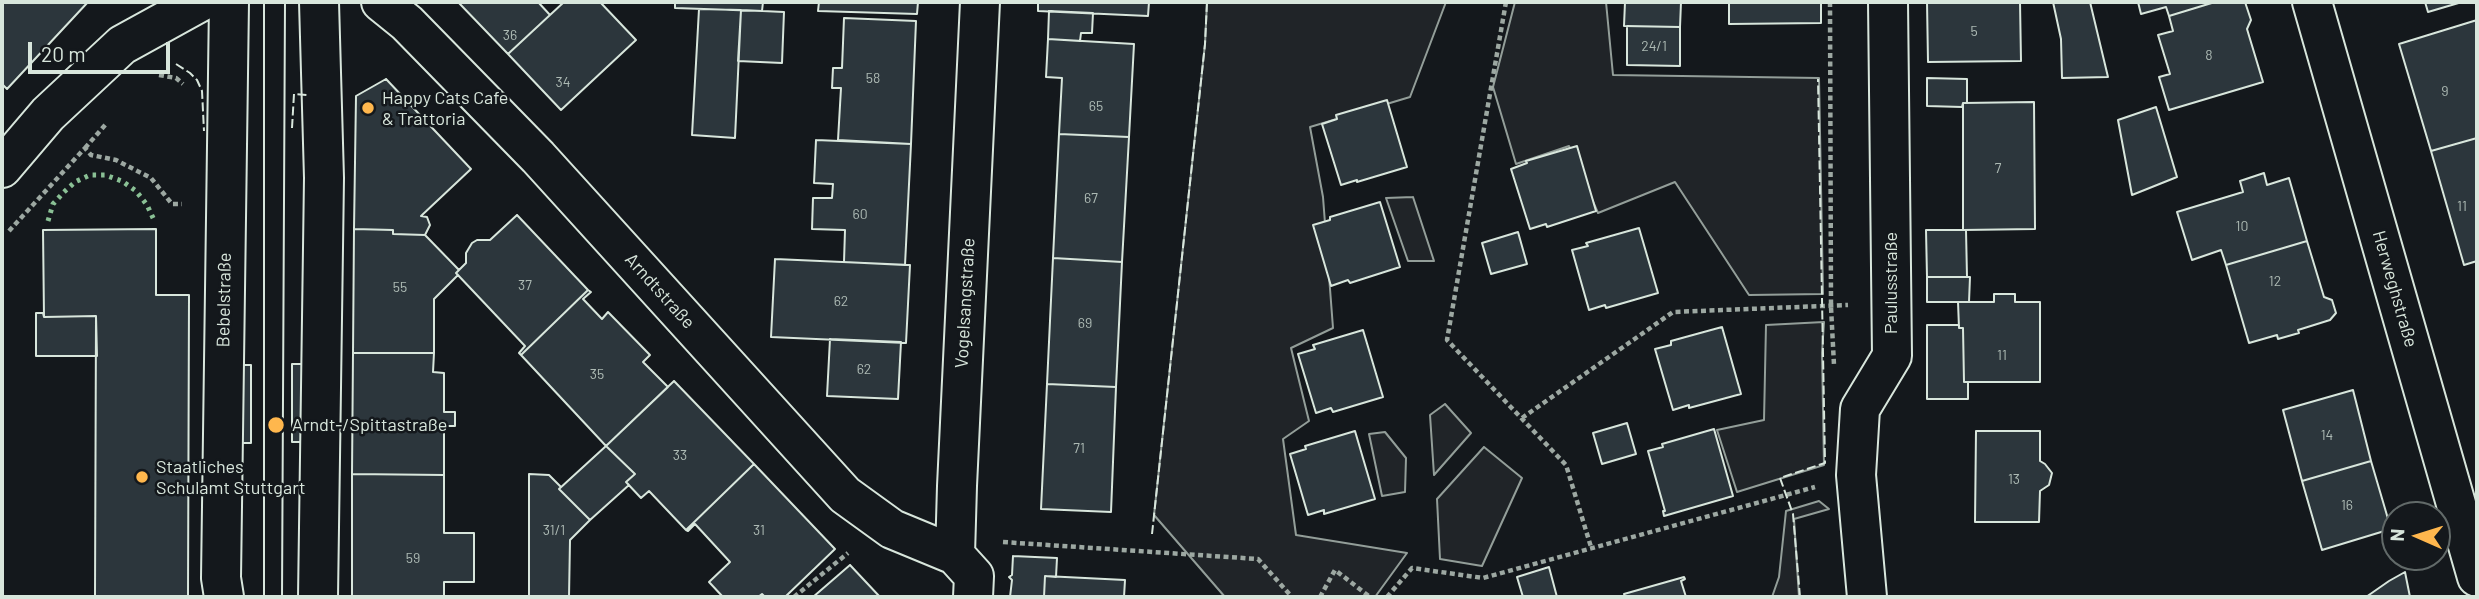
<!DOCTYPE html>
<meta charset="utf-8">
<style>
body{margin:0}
#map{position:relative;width:2479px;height:599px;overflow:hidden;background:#14181c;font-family:Barlow,sans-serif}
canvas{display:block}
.frame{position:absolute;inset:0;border:4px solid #d8e6dc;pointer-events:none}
.north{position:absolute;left:2381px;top:501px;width:70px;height:70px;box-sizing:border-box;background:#14181c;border:2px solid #626a69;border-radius:50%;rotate:273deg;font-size:19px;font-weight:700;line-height:28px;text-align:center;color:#d8e6dc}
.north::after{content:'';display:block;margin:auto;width:24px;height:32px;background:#ffb74d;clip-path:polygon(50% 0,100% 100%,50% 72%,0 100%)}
.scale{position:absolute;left:28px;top:42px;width:142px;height:32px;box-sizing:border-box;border:4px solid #d8e6dc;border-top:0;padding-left:9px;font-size:21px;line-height:24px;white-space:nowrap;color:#d8e6dc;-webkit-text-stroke:5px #14181c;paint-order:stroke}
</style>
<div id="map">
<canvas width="2479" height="599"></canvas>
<div class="frame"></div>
<div class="north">N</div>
<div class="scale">20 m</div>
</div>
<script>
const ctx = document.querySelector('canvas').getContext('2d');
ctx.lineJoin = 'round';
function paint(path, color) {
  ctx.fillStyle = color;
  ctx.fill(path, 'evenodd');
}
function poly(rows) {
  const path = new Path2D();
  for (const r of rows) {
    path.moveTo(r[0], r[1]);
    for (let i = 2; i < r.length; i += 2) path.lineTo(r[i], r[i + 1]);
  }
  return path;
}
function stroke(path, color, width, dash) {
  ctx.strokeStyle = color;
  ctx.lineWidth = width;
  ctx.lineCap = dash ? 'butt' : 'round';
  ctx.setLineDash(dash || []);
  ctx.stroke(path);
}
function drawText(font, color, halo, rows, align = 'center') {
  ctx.font = font + ' Barlow,sans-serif';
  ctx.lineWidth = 5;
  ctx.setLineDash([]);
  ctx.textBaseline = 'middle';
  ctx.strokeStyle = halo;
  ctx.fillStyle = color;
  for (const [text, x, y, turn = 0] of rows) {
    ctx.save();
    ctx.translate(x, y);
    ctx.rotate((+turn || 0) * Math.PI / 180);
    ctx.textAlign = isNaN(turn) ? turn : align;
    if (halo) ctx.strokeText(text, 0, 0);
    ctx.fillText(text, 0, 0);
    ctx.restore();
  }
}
const green = poly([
 [1207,2,1446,2,1410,97,1310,127,1323,197,1333,328,1291,348,1309,421,1283,439,1296,535,1407,553,1375,597,1225,597,1154,515,1205,44,1207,2],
 [1515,2,1606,2,1613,75,1819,78,1823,294,1749,295,1675,182,1598,213,1569,146,1516,164,1493,87,1515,2],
 [1413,197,1434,261,1408,261,1386,198,1413,197],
 [1824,322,1822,353,1824,465,1737,492,1717,430,1764,420,1766,325,1824,322],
 [1445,404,1471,433,1434,475,1430,415,1445,404],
 [1385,432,1406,458,1405,492,1382,496,1369,434,1385,432],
 [1484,447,1522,478,1482,566,1440,559,1437,499,1484,447],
 [1819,501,1829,509,1794,519,1799,597,1772,597,1779,577,1786,511,1819,501]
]);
const building = poly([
 [2,2,88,2,7,89,2,84,2,2],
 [458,2,538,2,550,15,508,54,458,2],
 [564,2,600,2,636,40,561,110,508,54,564,2],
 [675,2,763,2,762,11,675,8,675,2],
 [819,2,918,2,917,14,818,11,819,2],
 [1038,2,1149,2,1148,16,1038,11,1038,2],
 [1625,2,1681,2,1680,27,1624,26,1625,2],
 [1729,2,1821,2,1821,23,1729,24,1729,2],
 [1927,2,2020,2,2021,61,1928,62,1927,2],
 [2053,2,2090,2,2108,77,2062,78,2061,39,2053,2],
 [2138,2,2215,2,2169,16,2166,7,2141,14,2138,2],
 [2215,2,2245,2,2251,20,2247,29,2263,82,2169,110,2159,77,2170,74,2158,35,2173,31,2169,16,2215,2],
 [2425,2,2462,2,2428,12,2425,2],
 [699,9,741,10,735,138,692,135,699,9],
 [741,10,784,12,782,63,738,61,741,10],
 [1049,11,1093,13,1092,33,1081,33,1080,41,1048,39,1049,11],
 [844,18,916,21,911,144,838,140,841,88,832,88,833,68,842,68,844,18],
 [2477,20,2477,138,2431,151,2399,44,2477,20],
 [1627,26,1680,27,1680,66,1627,65,1627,26],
 [1048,39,1134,44,1129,137,1059,134,1062,78,1046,77,1048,39],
 [1927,78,1967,79,1967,103,1963,103,1962,107,1927,106,1927,78],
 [386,79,471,169,421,216,427,217,430,225,425,235,393,234,393,230,354,229,356,96,386,79],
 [1387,100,1407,167,1357,182,1357,180,1341,185,1322,124,1337,119,1336,115,1387,100],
 [2034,102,2035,229,1963,230,1963,103,2034,102],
 [2156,107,2177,177,2132,195,2118,120,2156,107],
 [1059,134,1129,137,1122,262,1053,258,1059,134],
 [2477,138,2477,261,2464,265,2431,151,2477,138],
 [816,140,911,144,905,265,844,262,845,230,812,229,813,198,832,198,833,184,814,183,816,140],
 [1577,146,1596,211,1547,227,1546,224,1530,229,1511,169,1527,163,1526,161,1577,146],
 [2264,173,2267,185,2289,178,2307,241,2226,265,2221,250,2192,260,2177,212,2243,192,2240,181,2264,173],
 [1380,202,1400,267,1350,283,1348,280,1331,286,1313,225,1330,220,1330,217,1380,202],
 [517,215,588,290,521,355,519,353,525,346,456,273,466,263,466,253,472,243,477,240,490,240,517,215],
 [1639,228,1658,293,1606,308,1605,305,1589,310,1572,250,1588,246,1586,243,1639,228],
 [156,229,156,295,189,295,188,597,95,597,96,316,44,317,43,230,156,229],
 [354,229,393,230,393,234,425,235,459,270,456,273,458,275,434,299,434,353,353,353,354,229],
 [1926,230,1966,230,1967,277,1927,277,1926,230],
 [1518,232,1527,264,1491,274,1482,243,1518,232],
 [2307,241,2324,297,2332,300,2336,313,2330,320,2298,330,2299,333,2278,339,2277,335,2249,343,2226,265,2307,241],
 [1053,258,1122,262,1116,387,1047,384,1053,258],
 [775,259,910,265,906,343,771,337,775,259],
 [1927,277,1970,277,1969,302,1927,302,1927,277],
 [588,290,591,292,583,299,602,319,608,312,650,355,643,362,668,387,606,446,521,355,588,290],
 [1994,294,2015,294,2015,302,2040,302,2040,382,1964,382,1963,328,1959,328,1958,302,1994,302,1994,294],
 [36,313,43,313,44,317,96,316,97,356,36,356,36,313],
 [1927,325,1959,325,1959,328,1963,328,1964,382,1968,382,1968,399,1927,399,1927,325],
 [1722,327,1741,394,1689,408,1689,405,1673,410,1655,349,1671,345,1671,341,1722,327],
 [1363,330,1383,397,1333,412,1331,408,1316,413,1298,354,1315,349,1313,345,1363,330],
 [830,339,901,342,898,399,827,396,830,339],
 [353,353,434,353,433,372,444,373,444,412,455,412,455,426,444,426,444,475,352,474,353,353],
 [292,364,304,364,304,442,292,442,292,364],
 [239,365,251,365,251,443,238,443,239,365],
 [674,381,754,464,686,530,649,491,641,498,626,482,635,474,606,446,674,381],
 [1047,384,1116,387,1111,512,1041,509,1047,384],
 [2353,390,2371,461,2302,481,2283,410,2353,390],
 [1627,423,1636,454,1602,464,1593,433,1627,423],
 [1714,429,1733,496,1664,516,1663,511,1665,511,1648,451,1663,447,1662,444,1714,429],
 [1355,431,1375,499,1324,514,1324,510,1308,515,1290,454,1306,449,1305,446,1355,431],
 [1976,431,2040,431,2040,461,2045,464,2052,473,2049,485,2040,491,2039,522,1975,522,1976,431],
 [606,446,635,474,626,482,629,485,590,520,559,489,606,446],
 [2371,461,2391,529,2322,550,2302,481,2371,461],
 [754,464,835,549,785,597,765,597,762,594,758,597,723,597,709,582,730,562,695,524,688,531,686,530,754,464],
 [352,474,444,475,444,533,474,533,474,582,444,582,444,597,352,597,352,474],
 [529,474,549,475,561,487,559,489,590,520,570,540,569,597,529,597,529,474],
 [1013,556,1057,558,1056,577,1045,576,1044,597,1010,597,1012,580,1009,577,1012,575,1013,556],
 [850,565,880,597,813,597,850,565],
 [1549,567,1557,597,1523,597,1517,577,1549,567],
 [2405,572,2410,597,2366,597,2389,581,2405,572],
 [1045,576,1125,580,1124,597,1044,597,1045,576],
 [1684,577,1685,579,1681,581,1686,597,1625,597,1624,594,1684,577]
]);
const path = poly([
 [1506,2,1447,340,1566,465,1591,547],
 [1830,2,1831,307,1834,365],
 [159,75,176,78,183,84],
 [85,148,107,123],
 [9,231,85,148,91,155,116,160,151,178,172,204,182,204],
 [1522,418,1673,312,1848,305],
 [1003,542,1258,559,1292,597],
 [794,597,848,553],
 [1320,597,1335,570,1370,597],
 [1387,597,1412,568,1483,578,1815,487]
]);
const minor = poly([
 [381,2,407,23,538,157,845,495,892,529,955,555],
 [2312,2,2477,577],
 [2,168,48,114,122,45,200,2],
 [224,597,221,578,229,2],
 [318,597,324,178,319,2],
 [973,597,974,576,955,555,957,486,980,2],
 [1867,597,1856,475,1860,409,1892,356,1888,2]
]);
const tram = poly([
 [264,2,264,597],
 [282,597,285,2]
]);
const hedge = poly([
 [48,221,53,204,64,192,75,182,90,175,105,175,122,181,136,191,147,205,154,220]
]);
const fence = poly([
 [176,64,190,73,197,80,202,91,204,131],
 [292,128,294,94,308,95],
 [1152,534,1205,44,1207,2],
 [1800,597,1793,514,1780,478,1825,463,1818,79]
]);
const markers = [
 [368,108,7,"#ffb74d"],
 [276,425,9,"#ffb74d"],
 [142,477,7,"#ffb74d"]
];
const numberNames = [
 ["5",1974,31],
 ["36",510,35],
 ["24/1",1654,46],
 ["8",2209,55],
 ["58",873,78],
 ["34",563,82],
 ["9",2445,91],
 ["65",1096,106],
 ["7",1998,168],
 ["67",1091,198],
 ["11",2462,206],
 ["60",860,214],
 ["10",2242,226],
 ["12",2275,281],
 ["37",525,285],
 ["55",400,287],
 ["62",841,301],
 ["69",1085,323],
 ["11",2002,355],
 ["62",864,369],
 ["35",597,374],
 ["14",2327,435],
 ["71",1079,448],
 ["33",680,455],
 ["13",2014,479],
 ["16",2347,505],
 ["31/1",554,530],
 ["31",759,530],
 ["59",413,558]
];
const poiNames = [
 ["Happy Cats Cafe",382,98],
 ["& Trattoria",382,119],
 ["Arndt-/Spittastraße",292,425],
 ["Staatliches",156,467],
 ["Schulamt Stuttgart",156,488]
];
const streetNames = [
 ["Paulusstraße",1891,283,-90],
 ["Herweghstraße",2395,289,74],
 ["Arndtstraße",660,291,48],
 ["Bebelstraße",224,300,-89],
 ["Vogelsangstraße",965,303,-87]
];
paint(green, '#202428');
stroke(green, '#939e99', 2);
paint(building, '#2c363c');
stroke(building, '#d8e6dc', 2);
stroke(minor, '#d8e6dc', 42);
stroke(path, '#9da8a2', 4.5, [5, 3.5]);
stroke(minor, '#14181c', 38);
stroke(tram, '#d8e6dc', 2);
stroke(hedge, '#8ac095', 5, [3.5, 5]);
stroke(fence, '#d8e6dc', 2, [9, 3.5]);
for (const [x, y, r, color] of markers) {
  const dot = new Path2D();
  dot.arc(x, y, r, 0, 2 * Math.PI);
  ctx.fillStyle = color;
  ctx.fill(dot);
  stroke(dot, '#14181c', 2.5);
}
drawText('14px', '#adbab4', null, numberNames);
drawText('18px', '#d8e6dc', '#14181c', poiNames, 'left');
drawText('18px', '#d8e6dc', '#14181c', streetNames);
</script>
